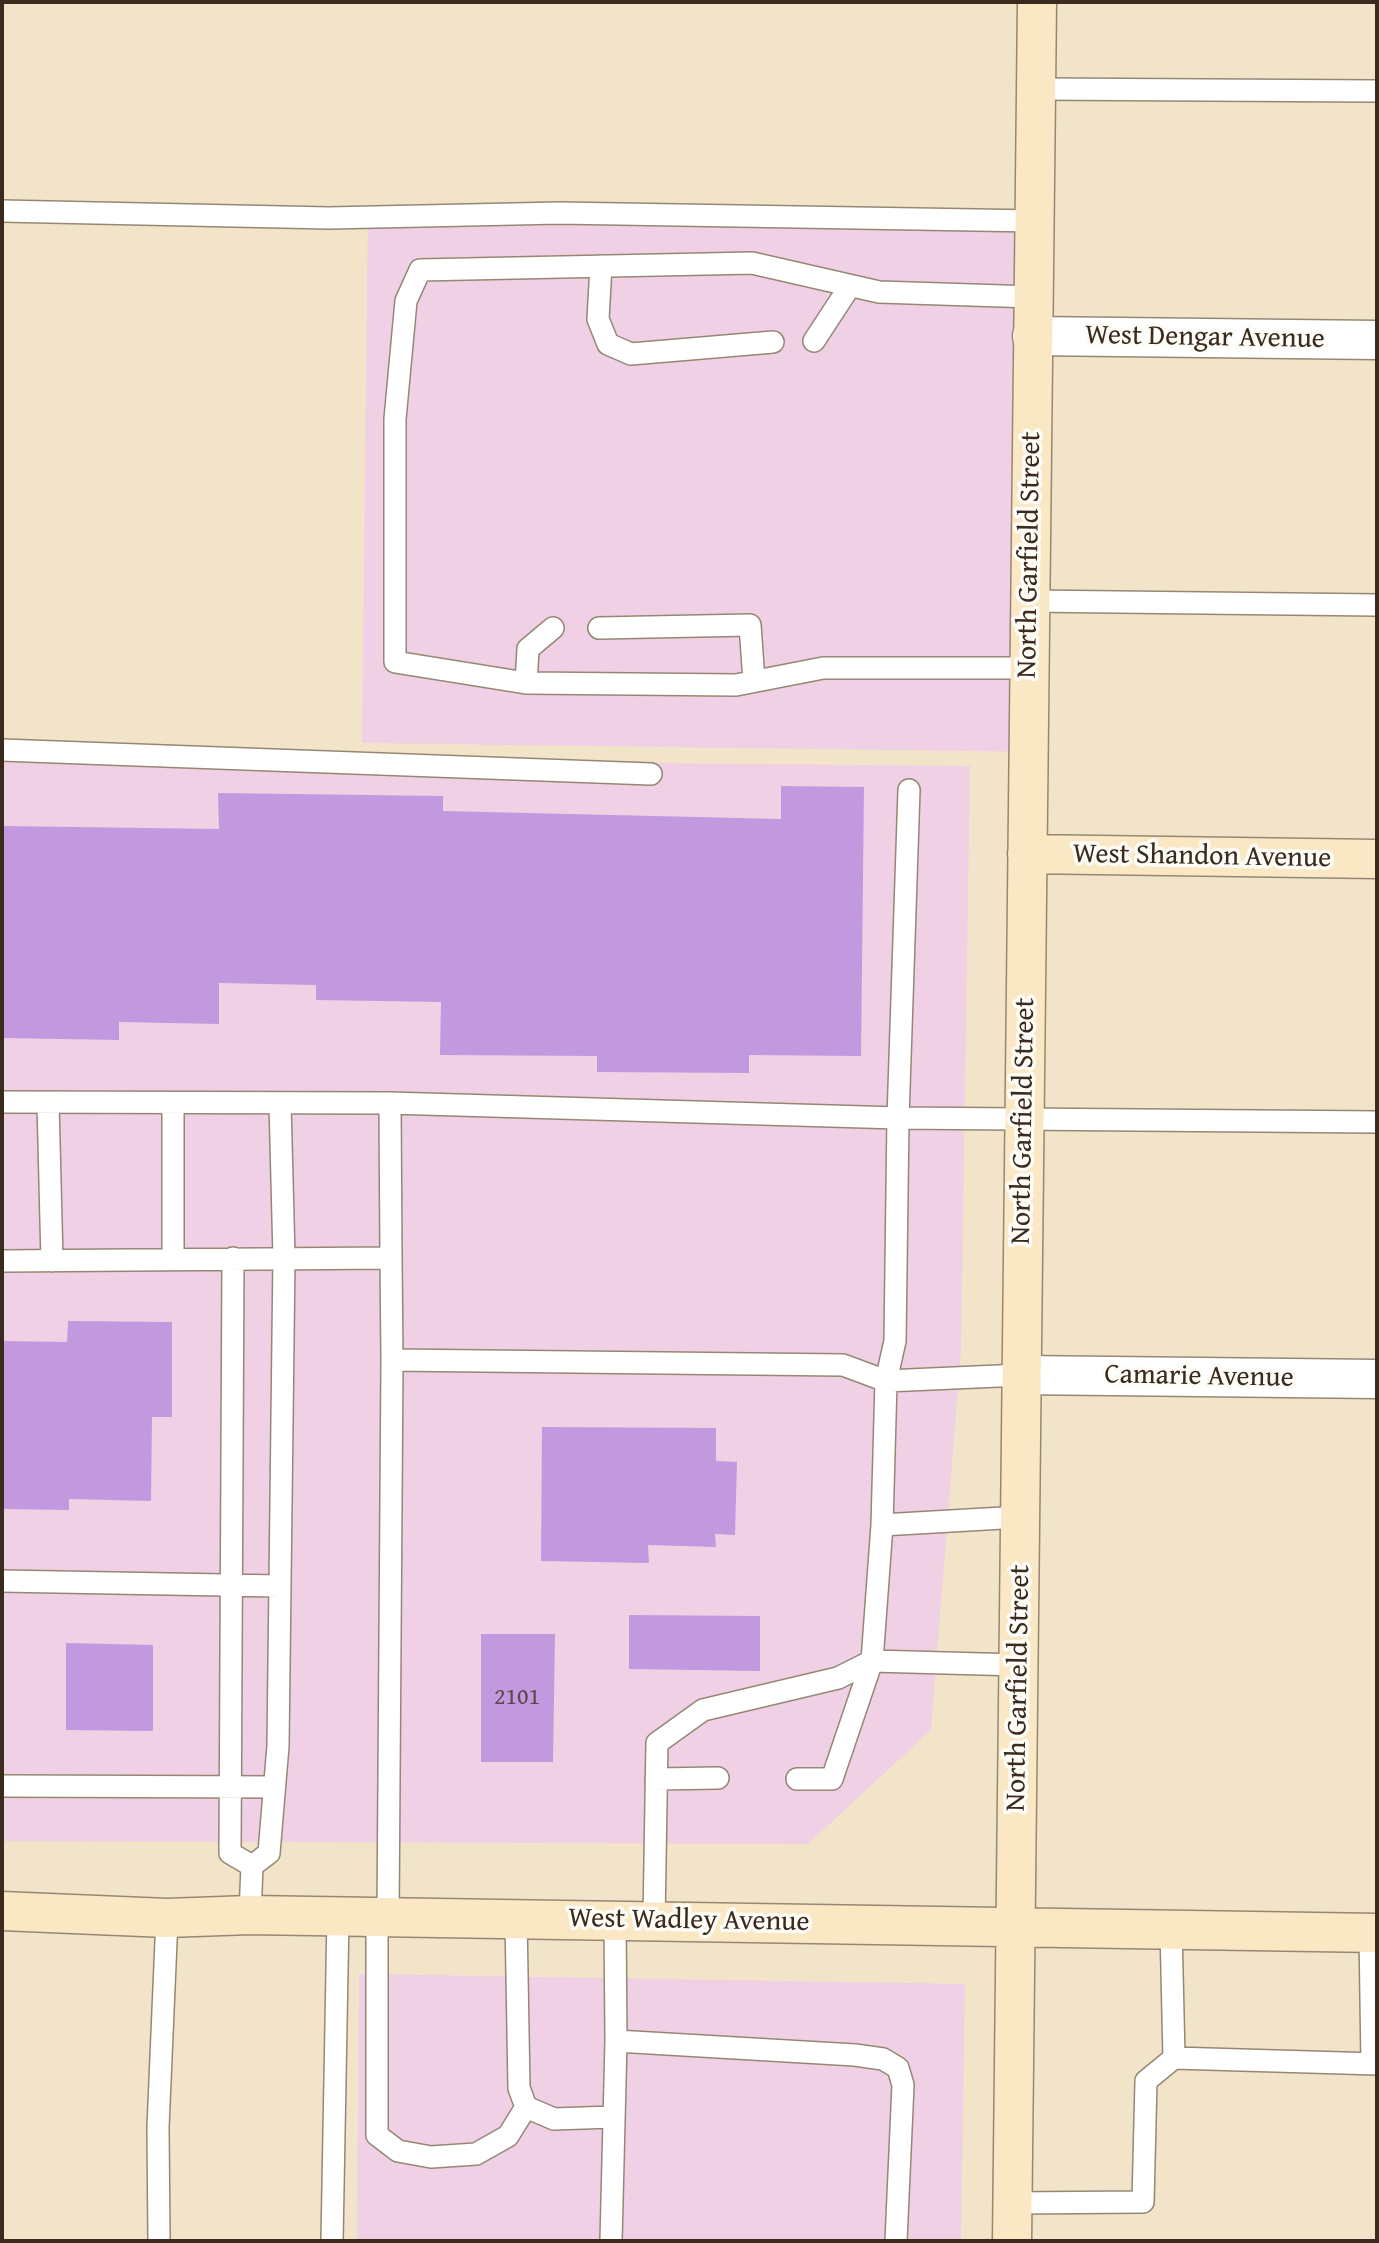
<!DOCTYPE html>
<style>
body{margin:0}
#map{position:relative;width:1379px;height:2243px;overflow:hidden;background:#f1e4c9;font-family:"Gentium Book Plus",serif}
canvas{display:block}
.frame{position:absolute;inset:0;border:4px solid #3b2a1e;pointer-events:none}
</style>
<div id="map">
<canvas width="1379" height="2243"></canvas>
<div class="frame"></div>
</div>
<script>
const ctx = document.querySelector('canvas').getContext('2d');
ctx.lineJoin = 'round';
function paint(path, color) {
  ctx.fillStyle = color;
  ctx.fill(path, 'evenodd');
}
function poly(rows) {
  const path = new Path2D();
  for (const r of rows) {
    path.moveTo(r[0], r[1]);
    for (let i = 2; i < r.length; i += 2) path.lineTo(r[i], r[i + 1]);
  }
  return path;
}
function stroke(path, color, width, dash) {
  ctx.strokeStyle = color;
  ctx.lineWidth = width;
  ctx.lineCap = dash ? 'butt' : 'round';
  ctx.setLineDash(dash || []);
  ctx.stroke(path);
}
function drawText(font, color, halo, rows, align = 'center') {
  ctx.font = font + ' "Gentium Book Plus",serif';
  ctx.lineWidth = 7;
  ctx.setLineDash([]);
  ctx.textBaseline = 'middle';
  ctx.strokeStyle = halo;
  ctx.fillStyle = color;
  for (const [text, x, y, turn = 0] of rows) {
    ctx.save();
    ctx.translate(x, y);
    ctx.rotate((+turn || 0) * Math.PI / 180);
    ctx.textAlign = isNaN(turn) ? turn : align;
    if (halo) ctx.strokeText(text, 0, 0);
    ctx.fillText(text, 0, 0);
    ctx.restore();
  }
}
const built = poly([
 [368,207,1047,217,1042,752,362,743],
 [2,757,970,766,961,1350,931,1730,808,1844,2,1841],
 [359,1974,965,1984,961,2241,357,2241]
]);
const building = poly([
 [781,786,864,787,861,1056,749,1055,749,1073,597,1072,597,1056,440,1055,441,1002,316,1000,316,985,219,983,219,1024,119,1022,119,1040,2,1038,2,826,219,829,218,793,443,796,443,811,781,819],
 [68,1321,172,1322,172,1417,152,1417,151,1501,69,1499,69,1510,2,1509,2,1341,67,1342],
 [542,1427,716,1428,716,1461,737,1462,735,1535,715,1534,716,1547,648,1545,649,1563,541,1561],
 [629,1615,760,1616,760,1671,629,1669],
 [481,1634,555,1634,553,1762,481,1762],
 [66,1643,153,1645,153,1731,66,1730]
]);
const lane = poly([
 [1037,89,1377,91],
 [2,211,329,218,560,213,1035,221],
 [601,266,598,319,608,344,631,354,773,342],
 [814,341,850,286],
 [1030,601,1377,605],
 [599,628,750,625,754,681],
 [1029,668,823,668,736,685,526,683,395,662,395,419,406,301,420,270,752,263,879,292,1033,297],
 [526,683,528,649,553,628],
 [2,750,651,774],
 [2,1102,390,1103,391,1258],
 [48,1103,52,1261],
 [173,1103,173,1258],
 [390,1103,898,1118,909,790],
 [233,1258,230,1853,252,1866,269,1853,278,1746,284,1257,280,1103],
 [2,1261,391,1258,392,1360],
 [882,1525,886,1381,1021,1375],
 [2,1581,279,1586],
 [656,1779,718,1778],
 [797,1779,832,1779,872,1661,882,1525,1020,1517],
 [2,1786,274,1787],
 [250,1915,252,1866],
 [377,1916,377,2135,398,2151,431,2157,476,2154,508,2136,526,2107],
 [388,1916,392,1360,843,1365,886,1381,895,1341,898,1118,1377,1122],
 [516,1919,519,2088,526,2107,554,2119,612,2117],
 [615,1920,616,2041,855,2055,883,2059,898,2068,903,2085,896,2241],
 [654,1920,657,1743,703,1710,838,1678,872,1661,1019,1665],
 [1171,1928,1174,2058],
 [1370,1933,1372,2064],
 [1012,2203,1143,2202,1146,2081,1174,2058,1377,2064],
 [159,2241,158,2127,167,1918],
 [332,2241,338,1916],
 [611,2241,616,2041]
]);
const street = poly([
 [1032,336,1377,340],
 [1021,1375,1377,1379]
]);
const secondary = poly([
 [1027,854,1377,859],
 [2,1911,167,1918,250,1915,1377,1933],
 [1012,2241,1037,2]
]);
const numberNames = [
 ["2101",517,1698]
];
const streetNames = [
 ["West Dengar Avenue",1205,338,1],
 ["North Garfield Street",1030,555,-89],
 ["West Shandon Avenue",1202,857,1],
 ["North Garfield Street",1024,1121,-89],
 ["Camarie Avenue",1199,1377,1],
 ["North Garfield Street",1019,1688,-89],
 ["West Wadley Avenue",689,1921,1]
];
paint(built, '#f0d0e5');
paint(building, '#c299de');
stroke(lane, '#968774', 24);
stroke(street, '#968774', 41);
stroke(secondary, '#968774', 41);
stroke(lane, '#fff', 21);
stroke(street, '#fff', 38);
stroke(secondary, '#fae7c3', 38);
drawText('24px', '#5d464e', null, numberNames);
drawText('28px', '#3b2a1e', '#fdfcf7', streetNames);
</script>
